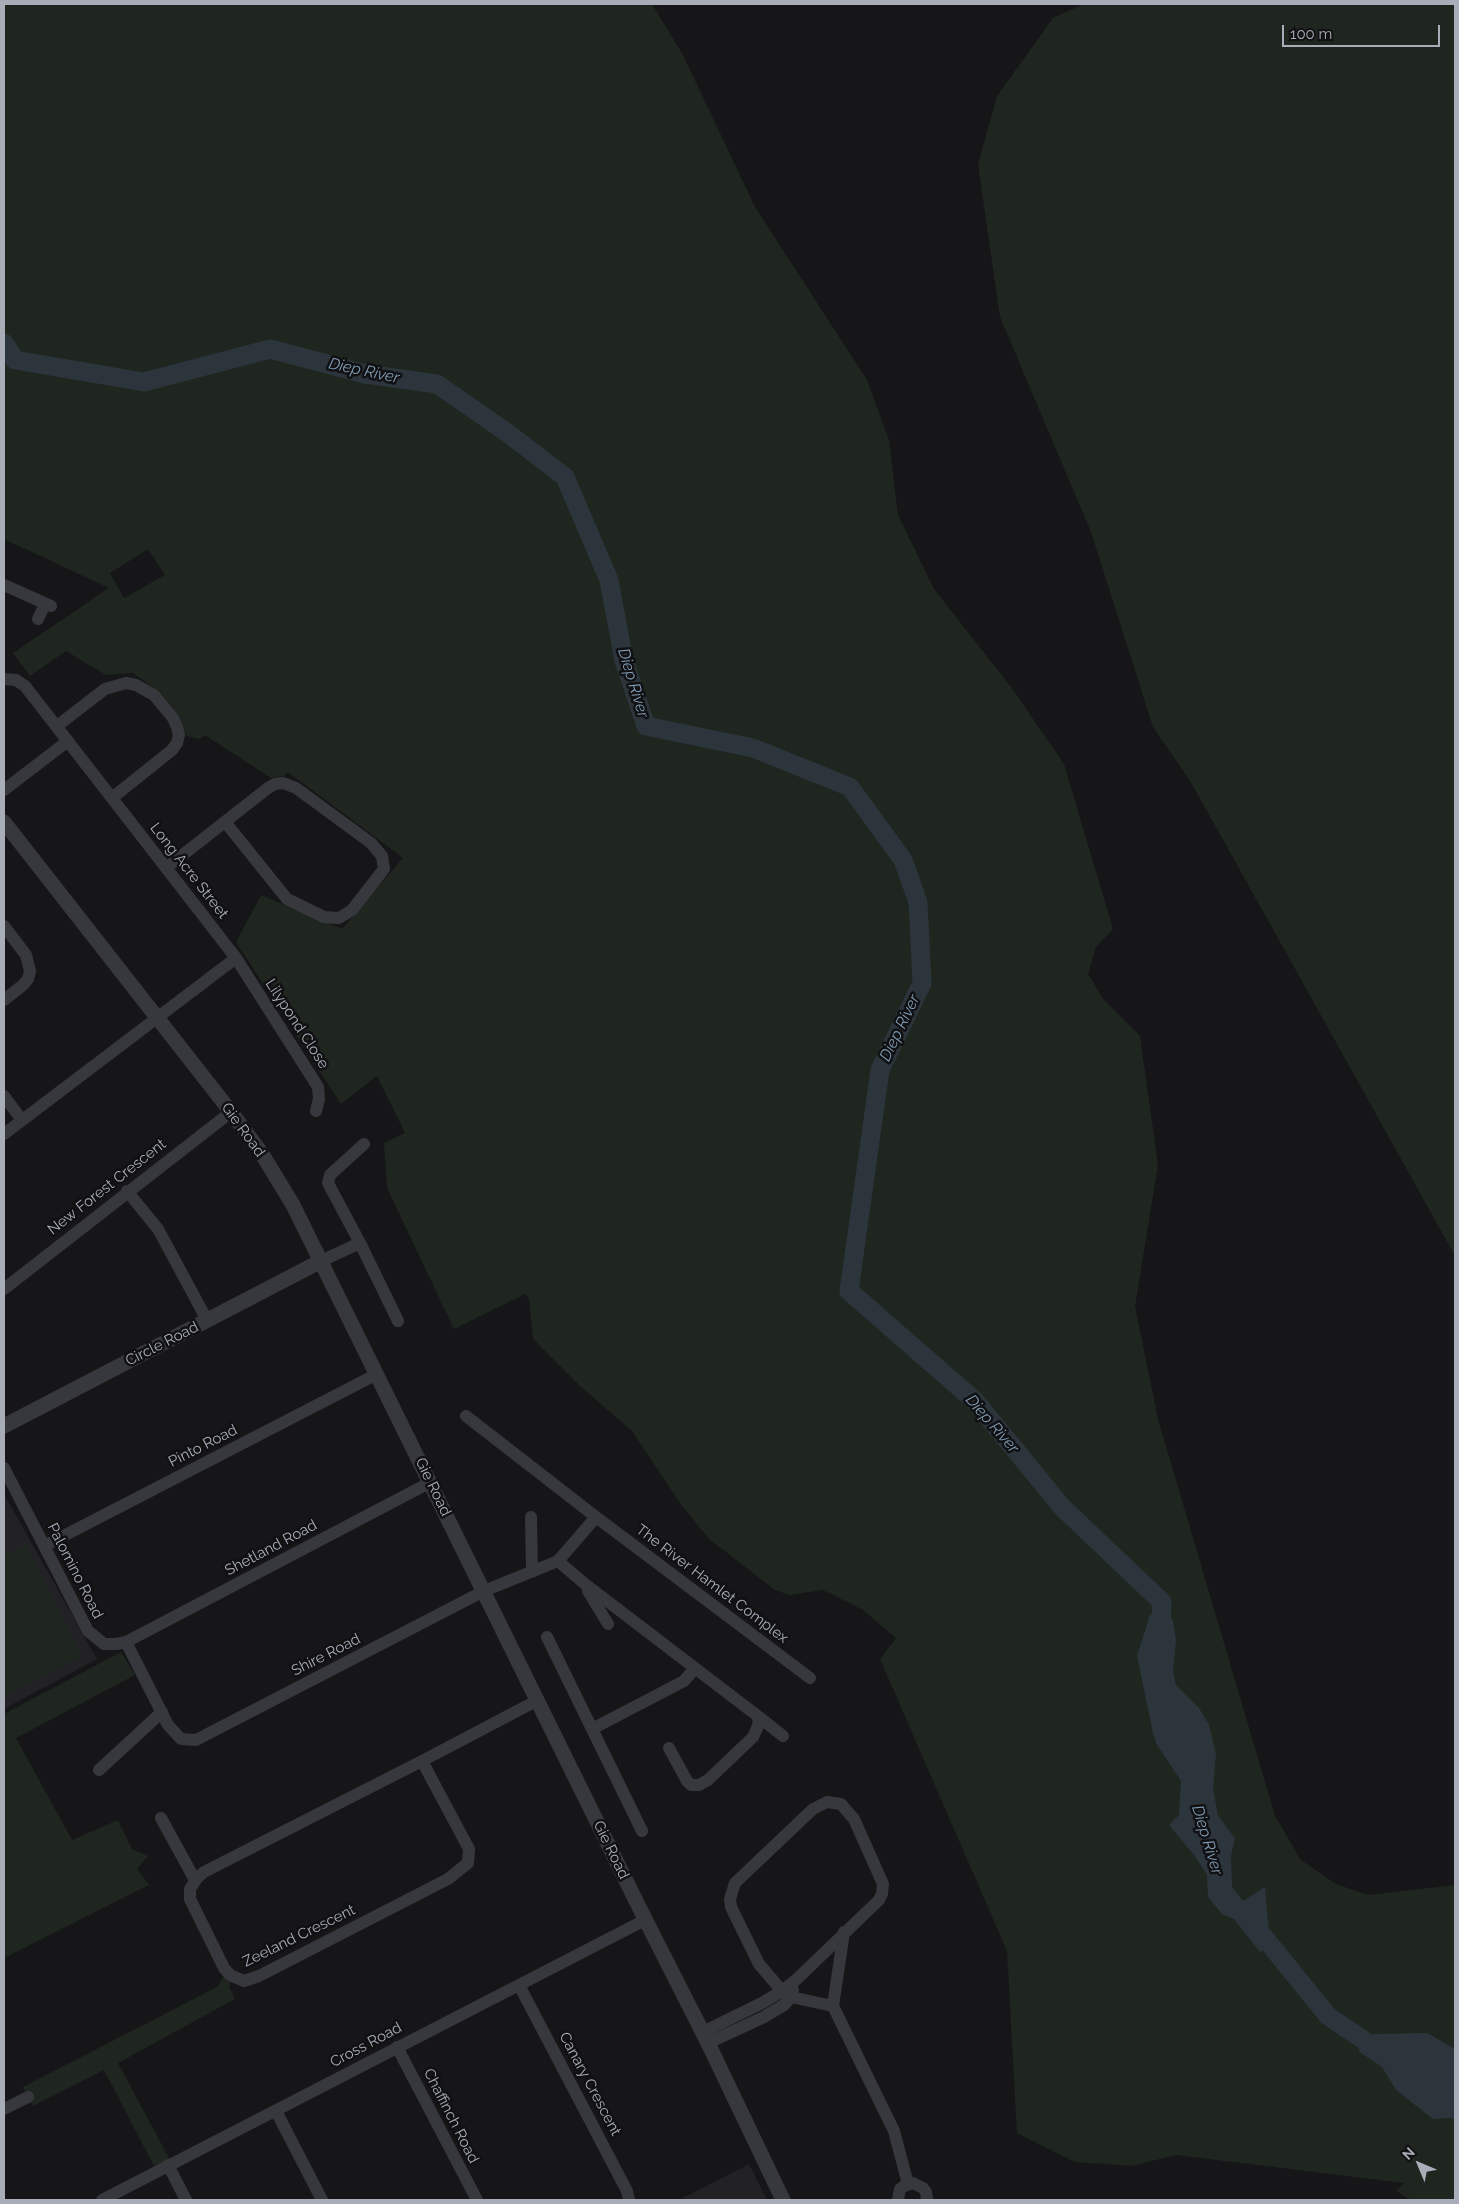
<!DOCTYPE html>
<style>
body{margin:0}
#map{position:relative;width:1459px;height:2204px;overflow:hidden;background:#161618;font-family:Raleway,sans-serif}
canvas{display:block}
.frame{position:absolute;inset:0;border:5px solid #a8adb8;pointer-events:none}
.north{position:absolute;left:1394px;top:2139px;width:50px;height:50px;-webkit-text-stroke:4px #111113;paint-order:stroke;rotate:315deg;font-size:14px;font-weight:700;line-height:20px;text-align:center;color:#a8adb8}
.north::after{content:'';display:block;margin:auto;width:18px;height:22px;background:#a8adb8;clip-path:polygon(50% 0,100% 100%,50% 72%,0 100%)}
.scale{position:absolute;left:1282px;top:25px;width:158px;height:22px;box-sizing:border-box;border:2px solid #a8adb8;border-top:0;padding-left:6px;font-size:15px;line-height:18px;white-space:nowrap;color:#a8adb8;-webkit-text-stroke:4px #111113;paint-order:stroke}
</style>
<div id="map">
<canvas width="1459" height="2204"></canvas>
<div class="frame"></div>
<div class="north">N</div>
<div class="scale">100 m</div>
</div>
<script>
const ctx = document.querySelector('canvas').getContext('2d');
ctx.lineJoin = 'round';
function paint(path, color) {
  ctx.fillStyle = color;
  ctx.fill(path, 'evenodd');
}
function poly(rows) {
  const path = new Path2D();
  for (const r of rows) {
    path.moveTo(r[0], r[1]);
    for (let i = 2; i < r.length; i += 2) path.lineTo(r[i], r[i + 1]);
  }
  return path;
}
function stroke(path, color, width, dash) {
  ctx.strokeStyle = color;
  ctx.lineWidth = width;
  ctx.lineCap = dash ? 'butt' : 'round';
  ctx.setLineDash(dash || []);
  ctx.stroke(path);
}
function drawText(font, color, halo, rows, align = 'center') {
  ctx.font = font + ' Raleway,sans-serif';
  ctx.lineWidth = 5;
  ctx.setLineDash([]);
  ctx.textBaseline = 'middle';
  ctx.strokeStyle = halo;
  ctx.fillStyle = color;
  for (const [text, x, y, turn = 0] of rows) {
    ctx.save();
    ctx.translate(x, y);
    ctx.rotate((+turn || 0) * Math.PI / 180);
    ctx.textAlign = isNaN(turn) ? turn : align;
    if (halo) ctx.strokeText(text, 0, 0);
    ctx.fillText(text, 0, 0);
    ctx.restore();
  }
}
const built = poly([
 [4,1494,97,1659,4,1709],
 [749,2164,767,2200,679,2200]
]);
const green = poly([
 [4,4,652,4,683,55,755,207,867,380,889,440,898,515,934,589,1011,687,1064,764,1113,929,1096,947,1088,974,1104,1000,1140,1036,1158,1165,1135,1306,1158,1419,1275,1816,1301,1860,1336,1884,1368,1895,1455,1885,1455,2200,1411,2200,1396,2191,1404,2183,1176,2155,1132,2166,1075,2162,1017,2133,1007,1951,880,1659,896,1638,863,1610,823,1590,789,1595,775,1590,709,1539,682,1506,632,1431,581,1387,533,1339,529,1299,525,1294,454,1329,387,1188,384,1143,405,1133,377,1076,341,1104,236,942,261,895,342,929,403,858,288,772,284,776,271,778,205,735,200,739,186,736,181,720,168,702,157,690,133,673,106,675,66,651,30,676,13,653,109,588,4,539],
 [148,549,165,575,124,598,110,573],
 [1084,4,1455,4,1455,1256,1192,784,1153,727,1091,532,1000,317,978,164,997,96,1053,18],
 [26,1545,82,1655,4,1695,4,1557],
 [121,1652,135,1675,16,1738,72,1840,118,1820,132,1849,148,1856,137,1869,149,1885,4,1958,4,1714],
 [224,1976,231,1981,229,1987,235,1999,118,2063,170,2160,155,2168,104,2070,33,2106,23,2087,217,1987]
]);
const water = poly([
 [1162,1602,1167,1613,1173,1620,1176,1640,1173,1672,1176,1685,1199,1708,1209,1725,1216,1754,1213,1788,1218,1816,1235,1838,1231,1856,1232,1887,1243,1901,1265,1887,1270,1945,1260,1952,1234,1919,1222,1914,1208,1897,1207,1875,1194,1855,1169,1825,1179,1815,1181,1781,1156,1743,1153,1733,1137,1656,1150,1615,1157,1611],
 [1427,2033,1455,2049,1455,2119,1448,2118,1433,2119,1396,2090,1382,2067,1358,2051,1374,2034]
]);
const river = poly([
 [4,343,15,360,144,382,270,349,365,374,437,384,509,434,565,477,609,580,624,661,646,726,753,748,850,787,903,860,918,902,922,983,880,1070,849,1291,975,1401,1062,1507,1162,1602,1161,1628],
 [1255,1926,1328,2016,1387,2056]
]);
const minor = poly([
 [4,585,51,606],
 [38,619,45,604],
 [4,679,16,680,25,686,236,958,318,1087,319,1099,316,1111],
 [57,726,105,689,126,683,136,685,154,695,173,718,177,727,179,735,177,743,172,750,112,798],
 [4,790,68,741],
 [166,868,268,788,275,784,283,783,296,788,371,843,382,856,384,869,352,910,339,918,324,917,287,899,226,823],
 [4,926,26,955,30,971,28,979,23,985,4,1000],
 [4,1096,22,1120],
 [4,1134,236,958],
 [127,1191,158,1229,207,1320],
 [360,1243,398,1321],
 [321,1261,360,1243,328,1183,330,1175,364,1144],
 [4,1289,231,1112],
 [466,1416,596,1517,810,1678],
 [4,1468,88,1631,104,1644,116,1644,126,1642,431,1482],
 [531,1517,532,1572],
 [44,1546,377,1374],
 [558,1561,585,1584,759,1717,758,1726,753,1737,708,1780,699,1785,691,1785,687,1781,669,1748],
 [588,1591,608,1624],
 [547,1637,642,1831],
 [126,1642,168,1725,181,1739,196,1740,484,1591,558,1561,596,1517],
 [759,1717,783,1736],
 [592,1729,684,1681,695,1668],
 [422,1761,469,1849,468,1863,448,1879,259,1976,244,1981,230,1975,224,1968,190,1899,190,1889,197,1878,204,1872,422,1761,538,1700],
 [99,1770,162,1712],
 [161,1818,195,1880],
 [844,1932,833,2006,894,2131,908,2184],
 [519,1985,627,2191,629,2200],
 [703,2032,762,2003,782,1991,797,1979,879,1900,882,1894,883,1884,854,1819,841,1804,827,1802,813,1809,735,1883,730,1899,731,1907,759,1964,782,1991,791,1997,833,2006],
 [708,2043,764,2017,784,2005,791,1997,793,1990],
 [397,2047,477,2200],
 [4,2109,28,2097],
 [276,2111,322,2200],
 [168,2165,186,2200],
 [102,2200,645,1920],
 [898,2200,900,2189,904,2186,913,2183,923,2188,926,2192,927,2200]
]);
const tertiary = poly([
 [4,822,231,1112,262,1154,293,1205,639,1907,708,2043,783,2200],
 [4,1426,321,1261]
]);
const streetNames = [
 ["Long Acre Street",189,871,52],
 ["Lilypond Close",297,1024,57],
 ["Gie Road",243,1130,54],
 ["New Forest Crescent",107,1187,-38],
 ["Circle Road",162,1344,-27],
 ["Pinto Road",203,1446,-27],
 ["Gie Road",433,1487,64],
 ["Shetland Road",271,1548,-28],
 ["Palomino Road",75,1571,63],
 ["The River Hamlet Complex",712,1584,37],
 ["Shire Road",326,1655,-27],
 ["Gie Road",611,1850,64],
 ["Zeeland Crescent",299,1936,-26],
 ["Cross Road",366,2045,-28],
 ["Canary Crescent",590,2084,62],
 ["Chaffinch Road",451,2116,63]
];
const waterNames = [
 ["Diep River",364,371,12],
 ["Diep River",633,683,73],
 ["Diep River",900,1028,-64],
 ["Diep River",992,1424,49],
 ["Diep River",1207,1840,73]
];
paint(built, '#222225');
paint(green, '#1e261f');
paint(water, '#2c353c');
stroke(river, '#2c353c', 19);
stroke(minor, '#37383d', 12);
stroke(tertiary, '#37383d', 15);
drawText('15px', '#a8adb8', '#111113', streetNames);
drawText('italic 16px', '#7f9bb3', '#111113', waterNames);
</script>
